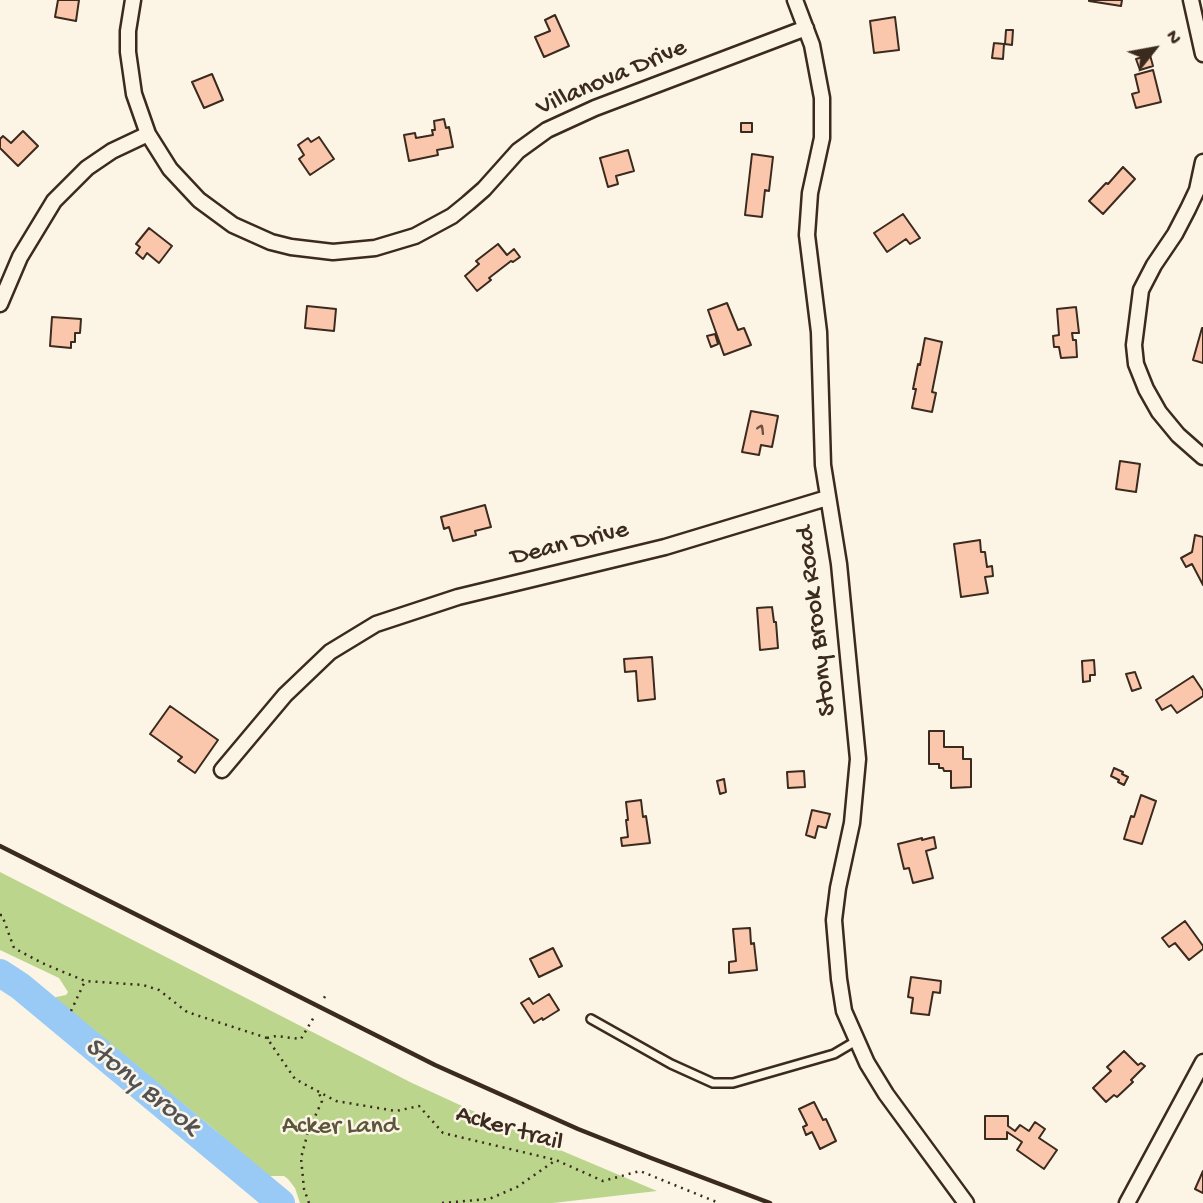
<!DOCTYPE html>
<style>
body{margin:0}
#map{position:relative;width:1203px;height:1203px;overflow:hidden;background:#fcf5e5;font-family:"Gochi Hand",sans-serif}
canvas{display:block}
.north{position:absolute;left:1119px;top:14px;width:70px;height:70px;-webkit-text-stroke:5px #fcf5e5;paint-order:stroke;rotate:59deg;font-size:19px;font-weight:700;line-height:28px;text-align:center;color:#3b2a1e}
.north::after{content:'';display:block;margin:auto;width:24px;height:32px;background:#3b2a1e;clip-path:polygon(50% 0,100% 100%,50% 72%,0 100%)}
</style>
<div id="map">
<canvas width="1203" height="1203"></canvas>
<div class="north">N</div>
</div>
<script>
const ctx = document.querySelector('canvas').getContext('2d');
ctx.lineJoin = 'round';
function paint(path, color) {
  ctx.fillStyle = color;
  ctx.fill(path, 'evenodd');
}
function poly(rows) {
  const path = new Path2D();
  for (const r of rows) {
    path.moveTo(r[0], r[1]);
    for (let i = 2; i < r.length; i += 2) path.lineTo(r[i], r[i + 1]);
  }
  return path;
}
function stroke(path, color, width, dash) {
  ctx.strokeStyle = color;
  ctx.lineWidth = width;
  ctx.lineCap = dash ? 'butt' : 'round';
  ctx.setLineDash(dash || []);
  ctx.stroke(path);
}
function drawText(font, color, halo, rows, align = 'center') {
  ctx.font = font + ' "Gochi Hand",sans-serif';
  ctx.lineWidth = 5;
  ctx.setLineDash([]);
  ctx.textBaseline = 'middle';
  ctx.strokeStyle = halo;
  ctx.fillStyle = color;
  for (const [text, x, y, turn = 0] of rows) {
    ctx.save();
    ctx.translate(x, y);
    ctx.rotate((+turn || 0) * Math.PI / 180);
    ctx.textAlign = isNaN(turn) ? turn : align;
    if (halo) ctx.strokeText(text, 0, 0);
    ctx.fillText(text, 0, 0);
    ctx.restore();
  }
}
const green = poly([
 [0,872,412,1083,534,1139,657,1191,553,1203,300,1203,295,1188,288,1179,284,1176,267,1176,262,1173,214,1129,143,1071,65,1016,55,1002,56,997,66,995,68,992,59,978,0,950]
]);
const river = poly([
 [0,973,20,986,281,1203]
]);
const building = poly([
 [58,0,79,0,76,21,55,17,58,0],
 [1089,0,1122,0,1121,6,1089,1,1089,0],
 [555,15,569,46,544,57,535,37,550,31,545,20,555,15],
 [895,17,899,50,874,53,870,21,895,17],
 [1006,30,1013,30,1012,45,1005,44,1006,30],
 [994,43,1004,44,1003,59,992,58,994,43],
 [1150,55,1153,66,1140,70,1136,59,1150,55],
 [1153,70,1161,102,1136,108,1132,94,1139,92,1135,75,1153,70],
 [212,74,223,100,204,108,192,82,212,74],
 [444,119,446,128,449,127,453,147,437,150,438,155,409,161,404,135,415,133,416,138,433,135,432,130,435,130,434,121,444,119],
 [741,123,752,123,752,132,741,132,741,123],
 [23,131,38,146,18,166,0,148,0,139,3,136,11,143,23,131],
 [319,137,334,159,310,175,299,159,304,155,298,145,308,138,311,142,319,137],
 [628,150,634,171,616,176,618,184,608,187,600,158,628,150],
 [752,154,773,157,769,191,765,190,762,217,745,215,752,154],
 [1123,167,1135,179,1103,214,1089,201,1106,183,1108,184,1123,167],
 [903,214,920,238,910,244,906,239,887,252,874,233,903,214],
 [149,228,172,246,159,263,147,253,143,259,136,253,140,247,136,244,149,228],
 [498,244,507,255,514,249,520,257,513,262,511,261,489,278,491,280,477,291,465,276,479,264,476,261,498,244],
 [727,303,738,330,744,328,751,345,724,355,708,310,727,303],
 [307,306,336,309,334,331,305,328,307,306],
 [1076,307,1079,333,1072,333,1073,340,1076,340,1077,357,1061,358,1059,347,1054,347,1053,336,1059,335,1057,309,1076,307],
 [52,317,81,319,80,333,75,333,75,342,71,342,71,348,50,346,52,317],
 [1202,328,1203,328,1203,363,1193,360,1202,328],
 [715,334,718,344,711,347,707,336,715,334],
 [925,338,942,342,932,392,936,393,932,412,912,408,916,389,913,389,918,364,920,365,925,338],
 [751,411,778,416,772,447,761,445,759,455,742,452,751,411],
 [1120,461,1140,464,1136,492,1116,489,1120,461],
 [485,505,491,527,475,531,476,535,453,541,449,527,444,529,441,517,485,505],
 [1195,535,1203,537,1203,585,1192,564,1186,567,1181,558,1192,552,1195,535],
 [980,540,981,552,985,552,987,567,992,566,993,576,985,577,988,593,961,597,954,544,980,540],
 [772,607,774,622,776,622,778,648,760,650,757,608,772,607],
 [652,657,655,699,638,701,636,671,625,672,624,659,652,657],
 [1094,660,1095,675,1090,675,1090,681,1083,682,1082,661,1094,660],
 [1135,672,1141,688,1132,691,1126,674,1135,672],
 [1193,676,1203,691,1203,696,1177,713,1171,705,1162,710,1156,700,1193,676],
 [170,706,218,740,195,773,178,761,182,757,150,734,170,706],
 [929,731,944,731,944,747,963,747,963,759,971,759,971,787,951,788,951,771,944,771,943,768,939,768,939,764,929,764,929,731],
 [1114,768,1123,772,1122,774,1128,777,1124,785,1118,782,1119,780,1111,776,1114,768],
 [804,771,805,787,788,788,787,772,804,771],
 [724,779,726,792,720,794,717,781,724,779],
 [1141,795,1156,801,1142,844,1124,839,1131,816,1134,817,1141,795],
 [641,800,643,817,646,816,650,843,622,846,621,838,628,837,626,820,628,820,626,802,641,800],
 [812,810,830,814,826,828,818,826,815,838,806,835,812,810],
 [934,837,936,848,926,851,933,878,913,883,909,868,904,869,898,844,922,838,922,840,934,837],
 [1185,921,1203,946,1203,949,1189,960,1175,943,1169,947,1162,938,1185,921],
 [750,928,751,944,754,943,757,970,729,973,729,962,736,961,733,929,750,928],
 [553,948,562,966,539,977,530,959,553,948],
 [911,977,941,981,940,993,933,992,929,1015,911,1013,913,998,908,997,911,977],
 [549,994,559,1010,543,1020,542,1018,534,1023,521,1003,529,998,533,1004,549,994],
 [1124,1051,1138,1065,1141,1063,1145,1066,1131,1080,1133,1082,1117,1097,1114,1095,1106,1102,1093,1088,1111,1071,1107,1067,1124,1051],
 [814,1102,823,1120,826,1119,836,1141,820,1149,812,1132,806,1135,803,1127,807,1125,799,1109,814,1102],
 [985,1116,1008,1116,1008,1126,1015,1131,1020,1125,1029,1131,1035,1122,1045,1129,1039,1138,1057,1150,1044,1169,1017,1150,1022,1142,1007,1132,1007,1139,985,1139,985,1116],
 [1203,1171,1203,1193,1195,1189,1203,1171]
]);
const path = poly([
 [0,915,2,915,14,948,42,963,85,981,143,985,159,990,187,1012,267,1038,295,1079,336,1101,396,1111,419,1106,443,1133,556,1160,603,1181,640,1171,719,1203],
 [324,998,327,993],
 [71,1011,85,981],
 [267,1038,276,1036,301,1039,314,1017],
 [309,1203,304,1189,301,1158,308,1132,322,1101,319,1093],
 [442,1203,489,1199,517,1187,556,1160]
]);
const lane = poly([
 [591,1019,671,1064,713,1083,733,1083,834,1054,856,1041]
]);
const street = poly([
 [133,0,128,31,128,52,134,94,148,134,170,169,199,200,233,225,271,242,291,247,333,252,375,248,415,236,452,216,468,203,484,189,518,151,547,130,595,108,806,28],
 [795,0,812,45,822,98,822,138,810,193,807,235,819,332,823,465,839,564,858,759,852,823,838,888,834,920,839,979,844,1011,867,1063,886,1094,966,1203],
 [1191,0,1203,54],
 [1203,162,1197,190,1188,209,1175,234,1154,265,1141,290,1134,345,1136,364,1146,389,1159,412,1178,435,1203,457],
 [0,304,20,257,54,201,87,168,112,151,148,134],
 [222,770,285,695,330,652,376,624,458,597,665,547,827,498],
 [1127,1203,1203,1062]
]);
const rail = poly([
 [0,846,435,1065,578,1129,651,1158,770,1203]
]);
const numberNames = [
 ["1",761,431]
];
const streetNames = [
 ["Villanova Drive",612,79,-23],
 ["Dean Drive",570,545,-14],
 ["Stony Brook Road",818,621,-97],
 ["Acker trail",509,1130,16]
];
const parkNames = [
 ["Acker Land",340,1128]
];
const waterNames = [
 ["Stony Brook",141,1088,39]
];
paint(green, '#bbd58d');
stroke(river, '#99caf6', 28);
paint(building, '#fbc7ac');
stroke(building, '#3b2a1e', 2);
stroke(lane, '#3b2a1e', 12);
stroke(street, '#3b2a1e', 19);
stroke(path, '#3b2a1e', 2.5, [2, 5]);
stroke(lane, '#fcf5e5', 7);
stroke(street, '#fcf5e5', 14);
stroke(rail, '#3b2a1e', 4.5);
drawText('23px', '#6b5142', null, numberNames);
drawText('26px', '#3b2a1e', '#fcf5e5', streetNames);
drawText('26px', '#5b553a', '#fcf5e5', parkNames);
drawText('italic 28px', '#525254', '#fcf5e5', waterNames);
</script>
